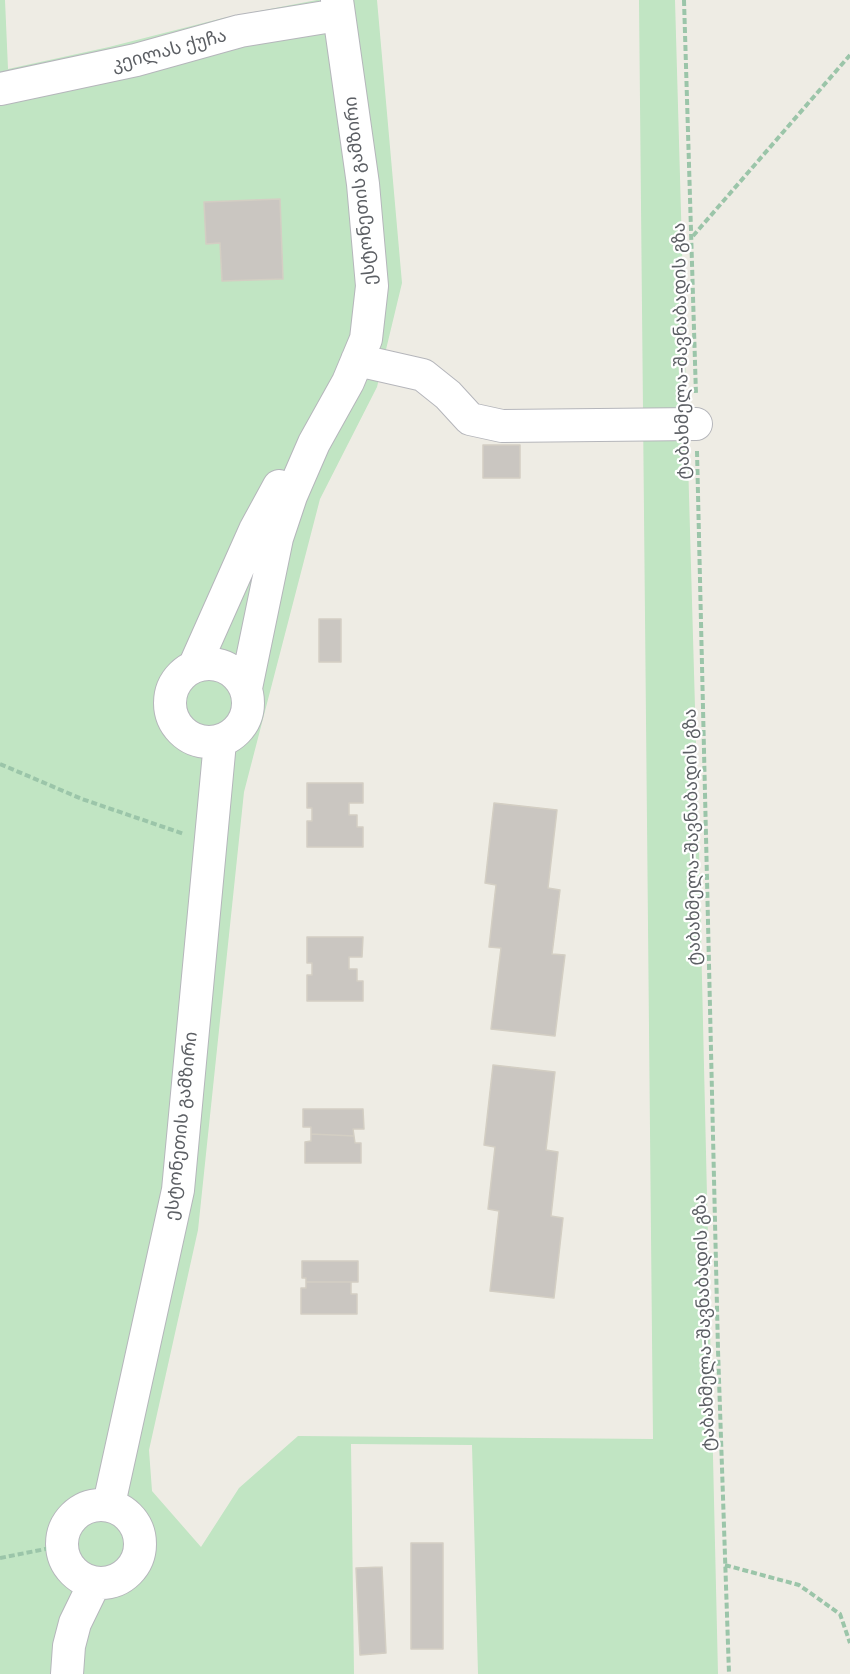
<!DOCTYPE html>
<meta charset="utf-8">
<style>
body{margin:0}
canvas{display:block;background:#eeece4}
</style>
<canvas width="850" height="1674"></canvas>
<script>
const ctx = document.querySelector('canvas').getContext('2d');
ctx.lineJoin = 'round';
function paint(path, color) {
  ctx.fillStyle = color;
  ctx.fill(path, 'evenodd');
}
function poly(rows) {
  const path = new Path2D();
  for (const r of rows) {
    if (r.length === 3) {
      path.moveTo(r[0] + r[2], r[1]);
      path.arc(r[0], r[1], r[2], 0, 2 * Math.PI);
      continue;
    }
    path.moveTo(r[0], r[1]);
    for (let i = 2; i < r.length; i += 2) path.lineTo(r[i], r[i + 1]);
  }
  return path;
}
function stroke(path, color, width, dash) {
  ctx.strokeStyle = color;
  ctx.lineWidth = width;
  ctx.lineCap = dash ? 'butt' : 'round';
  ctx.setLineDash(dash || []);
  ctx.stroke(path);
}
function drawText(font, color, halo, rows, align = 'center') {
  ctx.font = font + ' Lato,"Noto Sans Georgian",sans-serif';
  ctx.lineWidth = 4.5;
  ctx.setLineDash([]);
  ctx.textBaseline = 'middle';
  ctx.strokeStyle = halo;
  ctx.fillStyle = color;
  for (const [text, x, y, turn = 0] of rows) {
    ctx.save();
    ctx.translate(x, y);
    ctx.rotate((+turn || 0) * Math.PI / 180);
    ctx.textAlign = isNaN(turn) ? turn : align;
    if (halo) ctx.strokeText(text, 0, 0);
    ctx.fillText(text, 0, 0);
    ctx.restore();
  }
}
const green = poly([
 [0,0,5,0,8,69,109,47,223,18,317,0,377,0,402,283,377,387,320,499,244,792,198,1230,149,1450,152,1491,201,1547,239,1488,298,1436,653,1439,639,0,675,0,699,849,718,1674,478,1674,472,1445,351,1444,354,1674,0,1674]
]);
const building = poly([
 [280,199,283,279,222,281,220,243,206,244,204,202,280,199],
 [483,445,520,445,520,478,483,478,483,445],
 [319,619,341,619,341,662,319,662,319,619],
 [307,783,363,783,363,803,349,803,349,815,357,815,357,827,363,827,363,847,307,847,307,821,312,821,312,808,307,808,307,783],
 [494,803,557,810,548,888,560,890,552,954,565,955,555,1036,491,1029,501,948,489,947,496,885,485,883,494,803],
 [307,937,363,937,362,957,349,957,349,969,357,969,357,981,363,981,363,1001,307,1001,307,975,312,975,312,963,307,963,307,937],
 [493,1065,555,1072,546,1150,558,1152,551,1216,563,1218,554,1298,490,1291,499,1211,488,1209,495,1147,484,1145,493,1065],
 [303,1109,363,1109,364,1129,353,1129,354,1136,311,1134,311,1127,303,1127,303,1109],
 [311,1134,354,1136,355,1143,361,1143,361,1163,305,1163,305,1142,311,1141,311,1134],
 [302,1261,358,1261,358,1282,306,1282,306,1278,302,1278,302,1261],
 [306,1282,351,1282,351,1294,357,1294,357,1314,301,1314,301,1288,306,1288,306,1282],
 [411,1543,443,1543,443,1649,411,1649,411,1543],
 [382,1567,386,1653,360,1655,356,1568,382,1567]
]);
const path = poly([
 [684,0,696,395],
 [693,236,850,55],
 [697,451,718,1350,729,1674],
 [0,764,82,799,184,834],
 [0,1558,61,1546],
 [725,1565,799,1585,840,1614,850,1643]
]);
const minor = poly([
 [0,89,136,60,240,31,338,15],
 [357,360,423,375,448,395,470,419,502,426,696,424],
 [209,703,39],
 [194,667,255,530,279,486],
 [246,688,277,538,291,496,314,443,348,382,366,339,372,286,363,184,337,0],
 [109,1504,178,1190,220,742],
 [101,1544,39],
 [67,1674,69,1646,75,1623,94,1584]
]);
const streetNames = [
 ["კეილას ქუჩა",169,50,-15],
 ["ესტონეთის გამზირი",360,191,-96],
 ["ტაბახმელა-შავნაბადის გზა",681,351,-91],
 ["ტაბახმელა-შავნაბადის გზა",692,837,-91],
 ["ესტონეთის გამზირი",181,1126,-84],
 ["ტაბახმელა-შავნაბადის გზა",704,1323,-92]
];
paint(green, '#c1e5c3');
paint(building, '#cac6c1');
stroke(building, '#d3cec3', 1.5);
stroke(minor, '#b5b6bb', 34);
stroke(path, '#9bc5a9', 4, [6, 3]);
stroke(minor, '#fff', 32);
drawText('18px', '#5c5f64', '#fff', streetNames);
</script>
